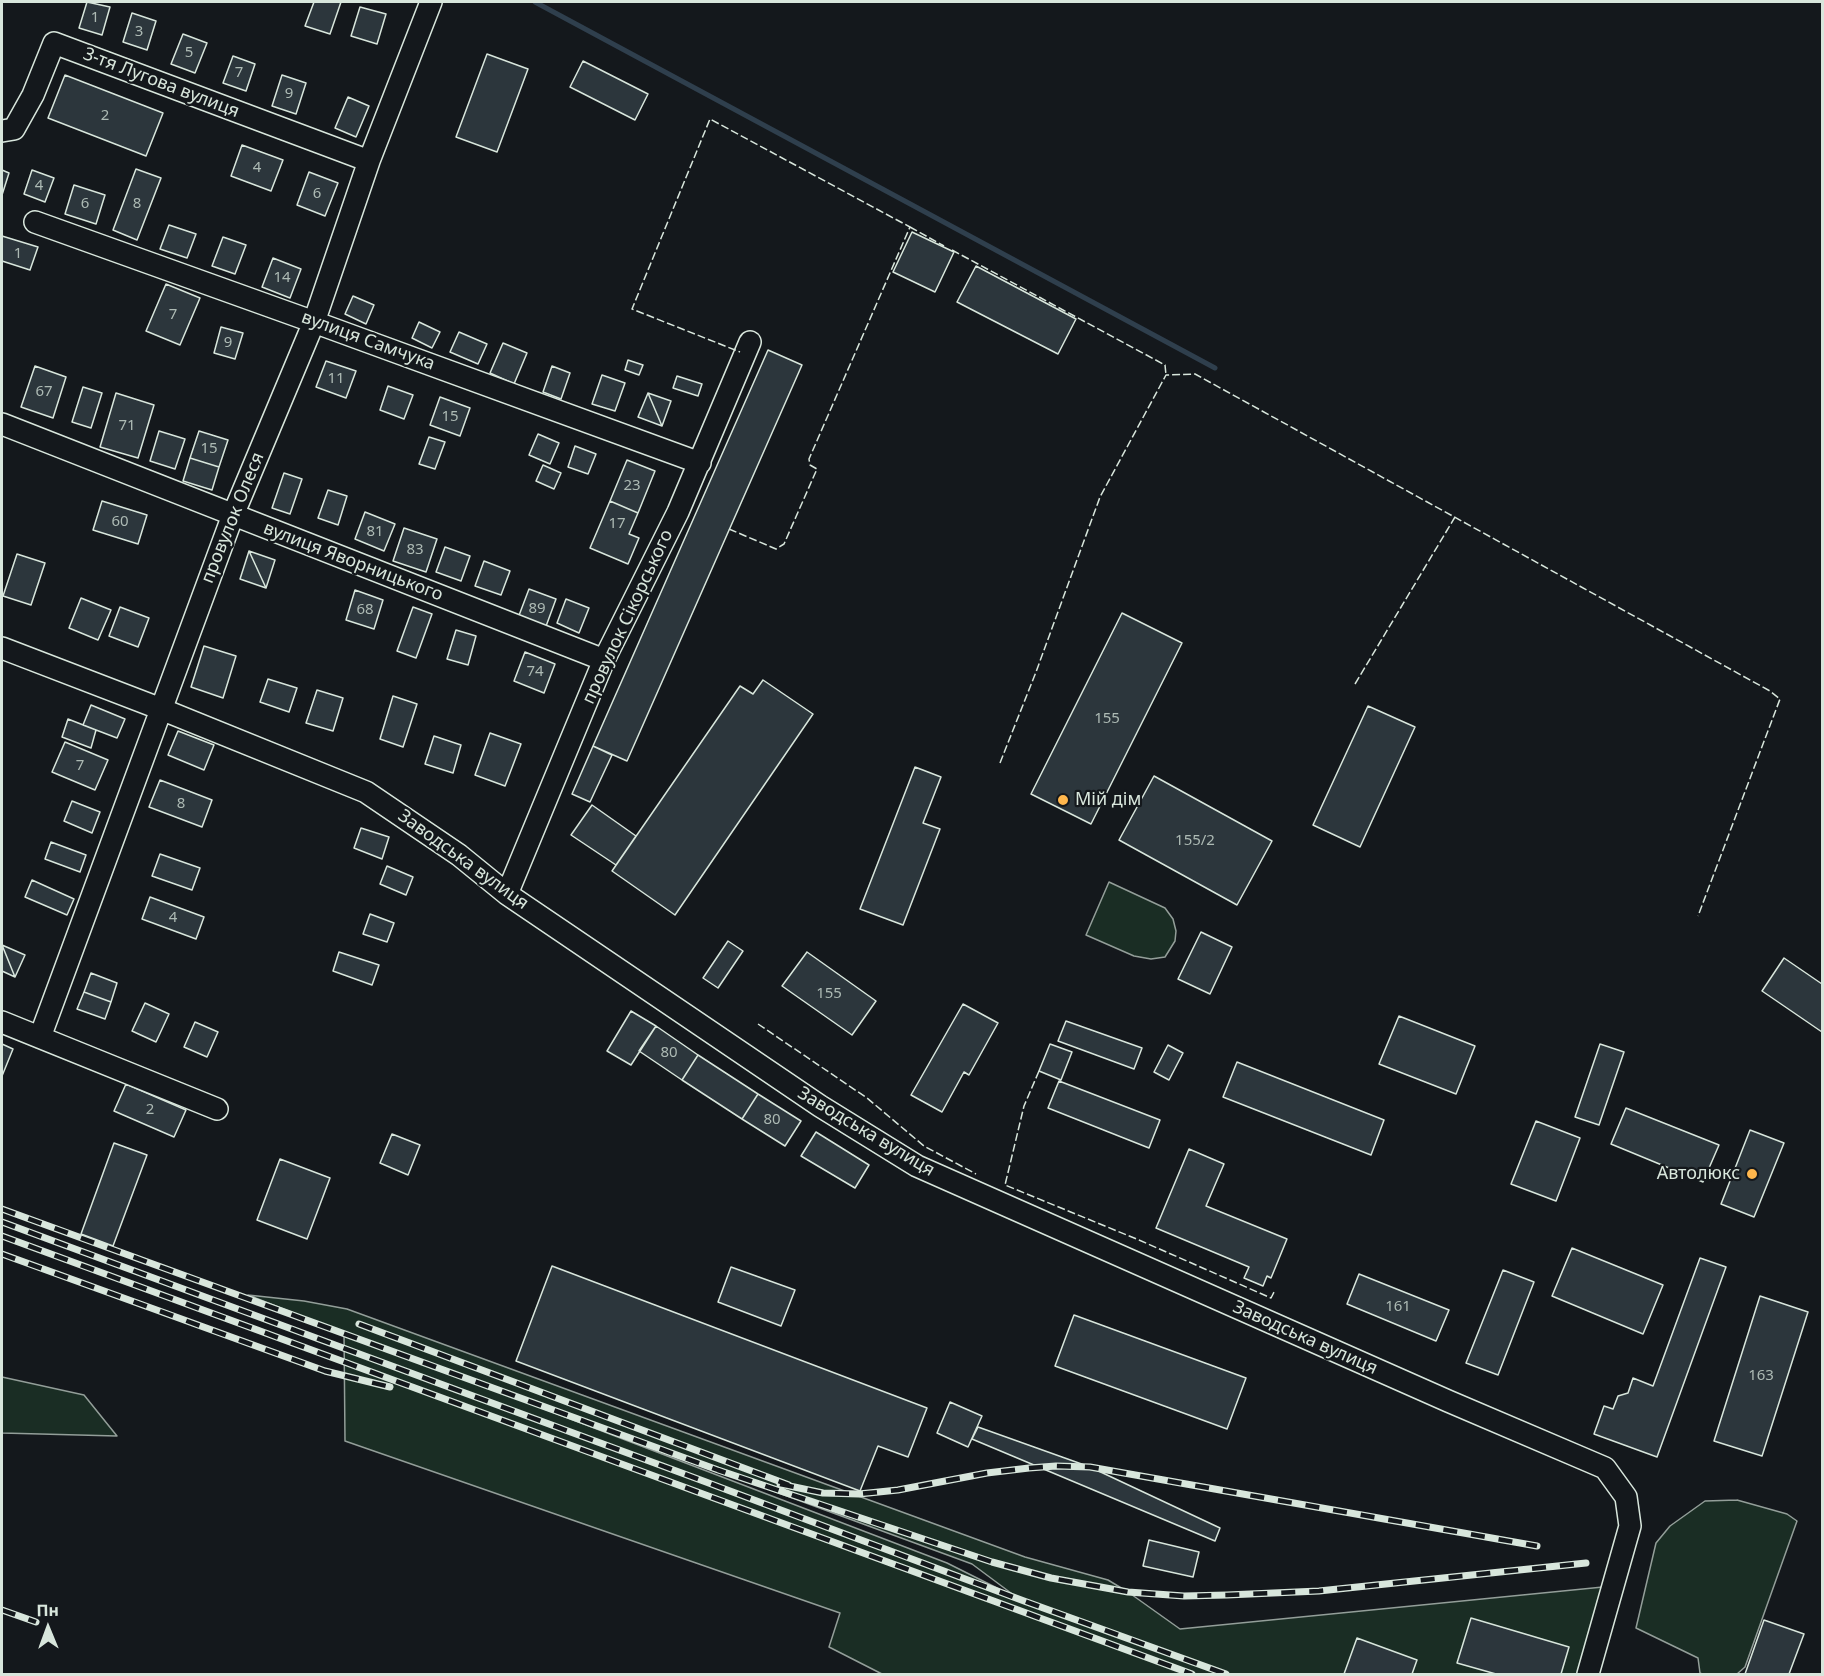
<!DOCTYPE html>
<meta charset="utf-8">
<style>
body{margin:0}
#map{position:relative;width:1824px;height:1676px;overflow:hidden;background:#14181c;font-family:"Noto Sans",sans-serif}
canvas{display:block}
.frame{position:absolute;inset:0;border:3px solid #d8e6dc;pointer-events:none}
.north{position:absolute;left:18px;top:1598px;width:60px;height:60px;-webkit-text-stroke:4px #14181c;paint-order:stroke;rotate:359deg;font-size:16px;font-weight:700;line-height:24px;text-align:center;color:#d8e6dc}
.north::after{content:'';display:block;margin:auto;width:21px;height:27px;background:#d8e6dc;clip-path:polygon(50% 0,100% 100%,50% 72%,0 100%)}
</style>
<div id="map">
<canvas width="1824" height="1676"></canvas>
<div class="frame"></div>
<div class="north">Пн</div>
</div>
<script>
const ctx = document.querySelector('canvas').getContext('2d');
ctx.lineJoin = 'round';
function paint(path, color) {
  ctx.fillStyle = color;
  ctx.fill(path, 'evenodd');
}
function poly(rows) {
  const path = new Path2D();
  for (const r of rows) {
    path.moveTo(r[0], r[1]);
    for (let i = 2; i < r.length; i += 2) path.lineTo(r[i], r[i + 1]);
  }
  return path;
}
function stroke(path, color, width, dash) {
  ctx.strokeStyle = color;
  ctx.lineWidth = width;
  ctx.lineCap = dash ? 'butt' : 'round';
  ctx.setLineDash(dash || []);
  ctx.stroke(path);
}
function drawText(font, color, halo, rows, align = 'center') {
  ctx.font = font + ' "Noto Sans",sans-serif';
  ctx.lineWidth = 4.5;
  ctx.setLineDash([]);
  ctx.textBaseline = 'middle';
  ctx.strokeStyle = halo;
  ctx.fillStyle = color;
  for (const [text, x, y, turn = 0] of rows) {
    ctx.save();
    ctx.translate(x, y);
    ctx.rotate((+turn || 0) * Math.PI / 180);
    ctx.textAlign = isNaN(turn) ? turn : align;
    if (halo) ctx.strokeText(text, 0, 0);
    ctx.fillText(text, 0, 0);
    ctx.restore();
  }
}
const green = poly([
 [1109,882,1165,908,1173,919,1176,931,1175,941,1165,957,1151,959,1134,956,1086,935,1109,882],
 [248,1295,304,1301,347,1309,1025,1557,1108,1580,1128,1592,1180,1629,1613,1586,1588,1674,882,1674,829,1647,840,1613,345,1441,344,1333,248,1295],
 [406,1356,972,1564,1019,1599,947,1563,406,1356],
 [2,1377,84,1395,117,1436,2,1433,2,1377],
 [1737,1500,1787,1514,1797,1521,1745,1667,1737,1674,1702,1674,1700,1673,1698,1658,1636,1628,1656,1543,1670,1526,1705,1501,1737,1500]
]);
const stream = poly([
 [535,2,1215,368]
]);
const building = poly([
 [87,2,110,7,102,35,79,28,87,2],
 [314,2,341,2,330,34,305,26,314,2],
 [360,7,386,14,377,44,351,36,360,7],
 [132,13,156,21,147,50,123,42,132,13],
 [183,34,207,43,195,73,171,64,183,34],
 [487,54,528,69,497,152,456,137,487,54],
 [233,56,255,64,246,91,223,83,233,56],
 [583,61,648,94,635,120,570,87,583,61],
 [65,75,163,113,146,156,48,118,65,75],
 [282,75,306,83,296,114,272,106,282,75],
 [348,97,369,106,356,137,335,128,348,97],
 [242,145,283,160,271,191,231,176,242,145],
 [136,169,161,178,137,240,113,230,136,169],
 [2,170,9,173,2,195,2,170],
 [32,170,54,178,45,202,24,194,32,170],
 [309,172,338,183,325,216,297,205,309,172],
 [74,185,105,195,96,224,65,214,74,185],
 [169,225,196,234,187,258,160,249,169,225],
 [912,232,954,252,935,292,893,272,912,232],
 [2,236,38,247,30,270,2,261,2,236],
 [223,237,246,245,235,274,212,266,223,237],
 [273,258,301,269,290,298,262,287,273,258],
 [976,266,1076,319,1058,354,957,302,976,266],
 [166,284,200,298,180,345,146,331,166,284],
 [353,296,374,305,366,324,345,314,353,296],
 [419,322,440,332,432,348,412,338,419,322],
 [221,327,243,333,235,359,214,353,221,327],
 [459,332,487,344,478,364,450,352,459,332],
 [503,343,527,353,514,384,490,373,503,343],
 [768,350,802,365,627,761,593,746,768,350],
 [628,360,643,365,639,375,625,370,628,360],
 [326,361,356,371,346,398,316,387,326,361],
 [35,366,66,377,53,418,21,407,35,366],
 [552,366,570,373,561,399,543,392,552,366],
 [602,375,625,383,615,411,592,404,602,375],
 [677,376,702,384,698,396,673,388,677,376],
 [388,386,413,395,404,419,380,410,388,386],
 [83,387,102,393,91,428,72,422,83,387],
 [116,393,154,405,138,458,100,447,116,393],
 [648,393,662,426,638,417,648,393],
 [648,393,671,401,662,426,648,393],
 [440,397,470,408,460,436,430,425,440,397],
 [159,431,185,439,175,469,150,461,159,431],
 [199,431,228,440,219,467,190,458,199,431],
 [538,434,559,443,550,464,529,455,538,434],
 [429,437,445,442,435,469,419,464,429,437],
 [575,446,596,454,588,474,568,467,575,446],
 [190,458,219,467,212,490,183,481,190,458],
 [627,460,655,471,638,513,610,501,627,460],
 [543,465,561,473,554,489,536,481,543,465],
 [284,473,302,479,290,514,272,508,284,473],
 [328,490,347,496,338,525,318,518,328,490],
 [102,501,147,515,138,544,93,530,102,501],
 [610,501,638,513,629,534,639,538,628,564,590,548,610,501],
 [365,512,395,524,384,551,355,539,365,512],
 [404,528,437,539,426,572,393,561,404,528],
 [445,547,470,556,461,581,436,572,445,547],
 [249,551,266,588,240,579,249,551],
 [249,551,275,560,266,588,249,551],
 [17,554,45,563,31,605,3,596,17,554],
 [484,561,510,571,501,595,475,586,484,561],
 [529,589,556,599,545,629,518,618,529,589],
 [355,590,383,600,374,629,346,620,355,590],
 [81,598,111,610,98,640,69,628,81,598],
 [566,599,589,608,579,633,557,623,566,599],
 [120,607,149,618,138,647,109,636,120,607],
 [413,607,432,614,416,658,397,651,413,607],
 [1122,613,1182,643,1091,824,1031,794,1122,613],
 [456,630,476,636,468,665,447,659,456,630],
 [204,646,236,656,223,698,191,687,204,646],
 [525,652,555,664,544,693,514,681,525,652],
 [268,679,297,688,289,712,260,702,268,679],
 [763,680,813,714,675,915,612,871,740,686,753,694,763,680],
 [317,690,343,698,333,731,306,723,317,690],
 [393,696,417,704,403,747,380,739,393,696],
 [91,705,125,719,117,738,83,725,91,705],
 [1368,706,1415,727,1360,847,1313,825,1368,706],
 [68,719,96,730,91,748,62,737,68,719],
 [178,731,214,745,204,770,168,755,178,731],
 [490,733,521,744,505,786,475,775,490,733],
 [434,736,461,745,453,773,425,764,434,736],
 [65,742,108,760,95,790,52,772,65,742],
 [593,746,612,755,590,802,572,794,593,746],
 [915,767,941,777,923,823,940,829,903,925,860,909,915,767],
 [1154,776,1272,841,1237,905,1119,840,1154,776],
 [160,780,212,800,202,827,149,807,160,780],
 [72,801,100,812,92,833,64,821,72,801],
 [592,805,636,836,616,865,571,835,592,805],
 [361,828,389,837,382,859,354,848,361,828],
 [51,842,86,855,80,872,45,859,51,842],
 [160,854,200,868,192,890,152,876,160,854],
 [387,866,413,877,406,895,380,884,387,866],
 [32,880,74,899,67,915,25,897,32,880],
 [150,897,204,917,196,939,142,919,150,897],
 [370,914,394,923,387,942,363,934,370,914],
 [1201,932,1232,947,1210,994,1178,979,1201,932],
 [728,941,743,951,718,988,703,978,728,941],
 [2,945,15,977,2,971,2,945],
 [2,945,25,955,15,977,2,945],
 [339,952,379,965,372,985,333,971,339,952],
 [807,952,876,1001,852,1035,782,986,807,952],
 [1784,958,1822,984,1822,1032,1762,991,1784,958],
 [91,973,117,983,111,1002,84,992,91,973],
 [84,992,111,1002,105,1019,77,1009,84,992],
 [145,1003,169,1014,156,1042,132,1031,145,1003],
 [963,1004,998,1023,969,1075,964,1072,942,1112,911,1095,963,1004],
 [631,1011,656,1026,631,1065,607,1051,631,1011],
 [1399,1016,1475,1046,1456,1094,1379,1064,1399,1016],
 [1066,1021,1142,1048,1134,1069,1058,1041,1066,1021],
 [195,1022,218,1032,207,1057,184,1047,195,1022],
 [656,1026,698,1055,682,1080,639,1051,656,1026],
 [2,1044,13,1049,2,1076,2,1044],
 [1050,1044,1072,1052,1061,1080,1039,1071,1050,1044],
 [1600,1044,1624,1052,1599,1125,1575,1117,1600,1044],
 [1168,1045,1183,1053,1169,1080,1154,1072,1168,1045],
 [698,1055,758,1094,742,1119,682,1080,698,1055],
 [1237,1062,1384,1120,1371,1155,1223,1097,1237,1062],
 [1059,1081,1160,1120,1149,1148,1048,1108,1059,1081],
 [126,1084,186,1110,174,1137,114,1111,126,1084],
 [758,1094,801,1121,785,1146,742,1119,758,1094],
 [1626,1108,1719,1145,1703,1182,1611,1144,1626,1108],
 [1536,1121,1580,1138,1556,1201,1511,1184,1536,1121],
 [1750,1130,1784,1143,1754,1217,1721,1204,1750,1130],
 [816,1132,869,1165,855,1188,801,1156,816,1132],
 [392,1134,420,1145,408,1175,380,1163,392,1134],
 [114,1143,147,1155,113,1246,81,1234,114,1143],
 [1189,1149,1224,1164,1206,1206,1287,1239,1271,1278,1267,1276,1263,1286,1244,1278,1249,1267,1156,1228,1189,1149],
 [280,1159,330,1178,307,1239,257,1220,280,1159],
 [1572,1248,1663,1285,1643,1334,1552,1296,1572,1248],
 [1700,1258,1726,1267,1657,1457,1594,1434,1604,1406,1613,1409,1618,1396,1628,1393,1633,1378,1653,1386,1700,1258],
 [552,1266,927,1408,908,1457,878,1446,860,1491,516,1361,552,1266],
 [731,1267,795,1290,781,1326,718,1302,731,1267],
 [1503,1270,1534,1282,1498,1375,1466,1363,1503,1270],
 [1359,1274,1449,1310,1436,1341,1347,1304,1359,1274],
 [1760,1296,1808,1312,1762,1456,1714,1441,1760,1296],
 [1074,1315,1246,1378,1227,1429,1055,1366,1074,1315],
 [950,1402,982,1416,968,1447,937,1433,950,1402],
 [978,1427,1090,1467,1220,1528,1215,1541,972,1439,978,1427],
 [1149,1540,1199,1552,1193,1577,1143,1566,1149,1540],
 [1471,1618,1569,1647,1561,1674,1496,1674,1457,1663,1471,1618],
 [1764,1620,1804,1634,1789,1674,1745,1674,1764,1620],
 [1357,1638,1417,1660,1412,1674,1344,1674,1357,1638]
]);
const minor = poly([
 [2,131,14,129,33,95,54,43,369,161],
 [35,222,314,322,700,463],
 [2,424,604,660],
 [2,648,161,709,366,792,459,855,507,894,820,1106,917,1166,1448,1401,1605,1468,1626,1497,1630,1526,1588,1674],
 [507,894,604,660,678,512,750,342],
 [2,1022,217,1109],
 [40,1037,233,515,314,322,369,161,431,2]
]);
const rail = poly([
 [2,1209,718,1470,992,1562,1051,1578,1128,1592,1184,1596,1227,1595,1319,1591,1586,1563],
 [2,1222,706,1482,1024,1601,1226,1674],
 [2,1236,1192,1674],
 [2,1254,325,1371,390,1387],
 [359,1324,789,1485],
 [780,1484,823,1493,859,1494,898,1490,987,1473,1029,1468,1056,1466,1090,1467,1537,1546],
 [2,1610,36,1622]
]);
const fence = poly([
 [910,227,944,246],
 [952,250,1165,365,1166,375],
 [729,529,776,549,784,544,817,469,810,465,809,459,910,227,710,119,632,309,740,352],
 [1355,684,1455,517],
 [1000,763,1036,672,1100,497,1166,375,1195,374,1770,691,1780,699,1698,916],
 [758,1024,867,1098,924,1146,976,1174],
 [1039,1071,1024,1106,1005,1185,1139,1240,1271,1298,1275,1290]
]);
const markers = [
 [1063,800,6,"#ffb74d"],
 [1752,1174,6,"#ffb74d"]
];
const numberNames = [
 ["1",95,18],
 ["3",139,32],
 ["5",189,53],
 ["7",239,73],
 ["9",289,94],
 ["2",105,116],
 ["4",257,168],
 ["4",39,186],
 ["6",317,194],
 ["6",85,204],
 ["8",137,204],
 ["1",18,254],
 ["14",282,278],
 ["7",173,315],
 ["9",228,343],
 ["11",336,379],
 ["67",44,392],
 ["15",450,417],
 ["71",127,426],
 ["15",209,449],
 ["23",632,486],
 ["60",120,522],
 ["17",617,524],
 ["81",375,532],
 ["83",415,550],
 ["89",537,609],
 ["68",365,610],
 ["74",535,672],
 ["155",1107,719],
 ["7",80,766],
 ["8",181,804],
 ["155/2",1195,841],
 ["4",173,918],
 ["155",829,994],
 ["80",669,1053],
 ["2",150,1110],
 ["80",772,1120],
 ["161",1398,1307],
 ["163",1761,1376]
];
const streetNames = [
 ["3-тя Лугова вулиця",161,83,21],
 ["вулиця Самчука",368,341,20],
 ["провулок Олеся",233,518,-68],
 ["вулиця Яворницького",353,562,21],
 ["провулок Сікорського",628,617,-65],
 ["Заводська вулиця",463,860,36],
 ["Заводська вулиця",866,1132,31],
 ["Заводська вулиця",1305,1338,24]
];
const poiNames = [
 ["Мій дім",1075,800],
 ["Автолюкс",1740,1174,"right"]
];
paint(green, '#1a2d24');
stroke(green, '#939e99', 1.5);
stroke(stream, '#2f3f4d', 5);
paint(building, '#2c363c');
stroke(building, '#d8e6dc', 1.5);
stroke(minor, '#d8e6dc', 24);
stroke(minor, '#14181c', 21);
stroke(rail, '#d8e6dc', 7);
stroke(rail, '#14181c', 4.5, [14]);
stroke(fence, '#d8e6dc', 1.5, [8, 3]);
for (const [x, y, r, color] of markers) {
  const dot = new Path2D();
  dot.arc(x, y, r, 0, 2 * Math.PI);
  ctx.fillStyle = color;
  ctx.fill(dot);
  stroke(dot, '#14181c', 2);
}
drawText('15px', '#adbab4', null, numberNames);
drawText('18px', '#d8e6dc', '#14181c', streetNames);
drawText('18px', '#d8e6dc', '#14181c', poiNames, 'left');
</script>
